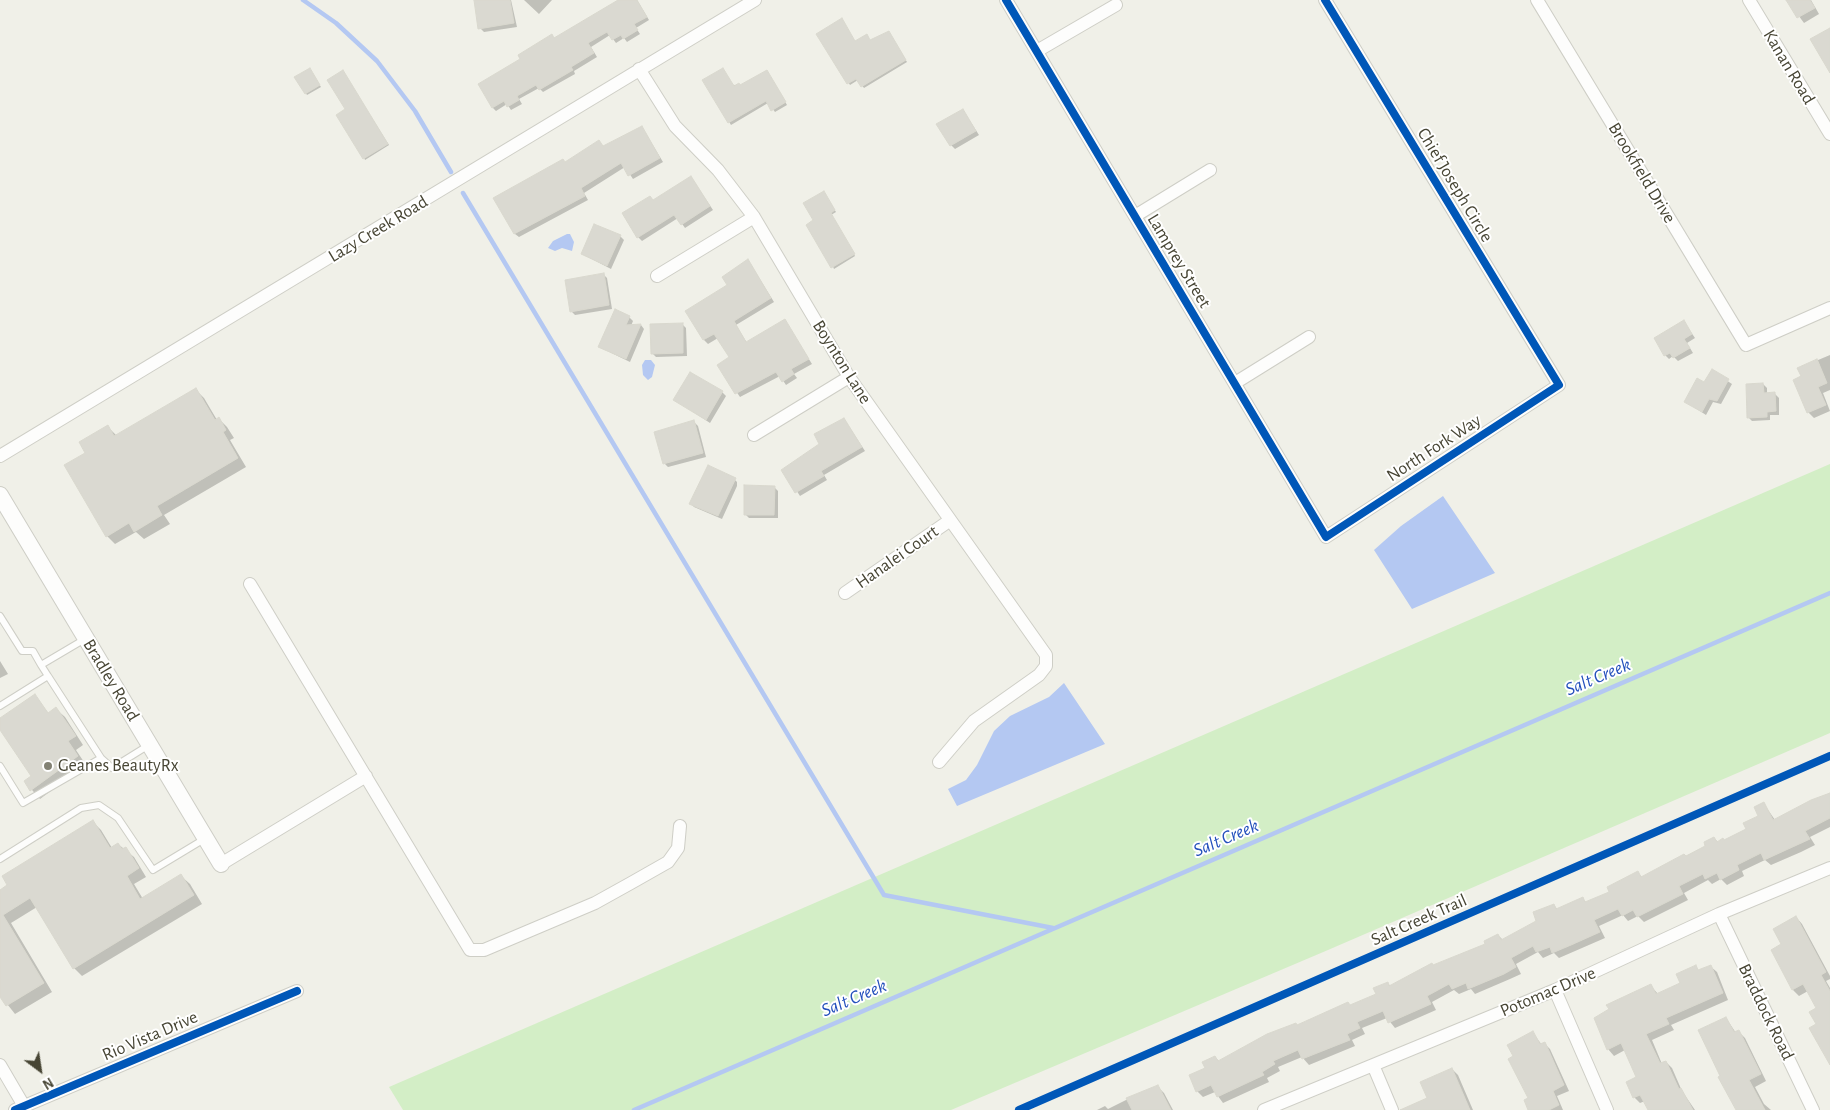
<!DOCTYPE html>
<style>
body{margin:0}
#map{position:relative;width:1830px;height:1110px;overflow:hidden;background:#f0f0e8;font-family:"Alegreya Sans",sans-serif}
canvas{display:block}
.north{position:absolute;left:15px;top:1045px;width:50px;height:50px;-webkit-text-stroke:4px #fff;paint-order:stroke;rotate:149deg;font-size:14px;font-weight:700;line-height:20px;text-align:center;color:#474534}
.north::after{content:'';display:block;margin:auto;width:18px;height:22px;background:#474534;clip-path:polygon(50% 0,100% 100%,50% 72%,0 100%)}
</style>
<div id="map">
<canvas width="1830" height="1110"></canvas>
<div class="north">N</div>
</div>
<script>
const ctx = document.querySelector('canvas').getContext('2d');
ctx.lineJoin = 'round';
function paint(path, color) {
  ctx.fillStyle = color;
  ctx.fill(path, 'evenodd');
}
function poly(rows) {
  const path = new Path2D();
  for (const r of rows) {
    path.moveTo(r[0], r[1]);
    for (let i = 2; i < r.length; i += 2) path.lineTo(r[i], r[i + 1]);
  }
  return path;
}
function stroke(path, color, width, dash) {
  ctx.strokeStyle = color;
  ctx.lineWidth = width;
  ctx.lineCap = dash ? 'butt' : 'round';
  ctx.setLineDash(dash || []);
  ctx.stroke(path);
}
function drawText(font, color, halo, rows, align = 'center') {
  ctx.font = font + ' "Alegreya Sans",sans-serif';
  ctx.lineWidth = 4;
  ctx.setLineDash([]);
  ctx.textBaseline = 'middle';
  ctx.strokeStyle = halo;
  ctx.fillStyle = color;
  for (const [text, x, y, turn = 0] of rows) {
    ctx.save();
    ctx.translate(x, y);
    ctx.rotate((+turn || 0) * Math.PI / 180);
    ctx.textAlign = isNaN(turn) ? turn : align;
    if (halo) ctx.strokeText(text, 0, 0);
    ctx.fillText(text, 0, 0);
    ctx.restore();
  }
}
const green = poly([
 [1830,464,1830,733,1328,950,951,1110,403,1110,389,1087]
]);
const water = poly([
 [567,234,570,234,574,242,572,251,562,248,555,251,548,248,553,241],
 [645,360,651,360,655,365,652,377,648,380,643,375,642,365],
 [1443,496,1495,573,1412,609,1374,550,1401,526],
 [1064,683,1105,744,957,806,948,789,966,780,977,765,994,731,1010,716,1049,697]
]);
const shadow = poly([
 [475,0,511,0,517,27,484,32,480,28],
 [524,0,552,0,539,14],
 [620,0,637,0,649,20,636,28,640,34,627,42,624,38,616,43,610,35,591,47,597,57,574,71,575,74,543,92,539,88,519,99,522,104,511,110,507,104,496,111,493,108,480,84],
 [1787,0,1811,0,1819,14,1804,23],
 [818,34,856,42,870,41,890,34,907,62,864,88,858,80,850,85],
 [311,71,321,87,307,95,296,77],
 [767,71,787,105,775,112,768,103,731,125,704,80,741,86],
 [344,74,389,145,365,160,347,109],
 [963,110,979,135,955,149,951,145],
 [642,127,663,162,633,179,625,167,584,193,588,200,519,237,515,234,495,198,565,163,599,142,604,147],
 [691,177,713,210,685,228,678,218,642,241,638,237,653,201],
 [825,194,836,212,831,215,855,256,834,269,815,221],
 [620,236,624,240,611,269,582,254],
 [748,260,774,302,736,325,747,343,785,321,812,364,794,374,797,378,786,385,780,376,740,397,718,365,731,357,718,338,708,344,704,340,687,311,729,285],
 [603,274,607,278,612,309,575,315,571,311],
 [629,317,633,321,631,326,641,325,644,329,630,362,599,347],
 [1684,322,1695,338,1687,343,1693,353,1678,361,1673,356,1669,359,1665,355],
 [682,324,686,328,687,356,656,357,652,353],
 [1830,355,1830,390,1823,393,1830,411,1814,418,1808,412,1803,377,1799,368],
 [1712,371,1732,384,1721,404,1713,402,1706,415,1686,402,1705,384],
 [1763,384,1767,388,1767,394,1775,394,1779,398,1779,415,1770,415,1770,420,1752,421,1748,417],
 [195,389,204,398,217,420,219,419,227,427,234,438,230,440,246,467,164,515,170,524,144,539,136,532,115,544,107,536,86,453,108,427,117,436],
 [722,392,726,396,710,423,675,400],
 [844,419,865,451,824,475,827,480,800,496,783,470,821,444],
 [694,422,698,426,706,457,668,467,665,464,656,433],
 [733,478,737,482,737,486,722,519,694,507,690,503],
 [774,487,778,491,778,518,749,518,745,514],
 [0,661,8,674,0,678],
 [35,696,49,714,56,709,65,717,83,745,76,750,86,765,40,799,25,782,33,776,0,728,0,720],
 [1830,794,1830,827,1810,837,1815,845,1801,852,1771,865,1765,860,1742,871,1744,876,1727,885,1721,879,1712,884,1708,880,1684,893,1688,900,1644,922,1638,916,1628,921,1623,915,1599,926,1605,938,1559,958,1554,953,1543,958,1538,952,1516,964,1521,974,1510,979,1475,994,1471,989,1459,994,1454,990,1432,1002,1436,1010,1395,1028,1387,1018,1362,1028,1365,1034,1352,1040,1355,1046,1309,1065,1302,1057,1278,1067,1280,1071,1267,1078,1269,1082,1223,1103,1215,1092,1203,1097,1197,1091,1207,1069,1215,1057,1220,1062,1298,1026,1377,995,1387,983,1391,986,1487,944,1498,935,1503,940,1538,921,1554,905,1558,910,1583,899,1587,903,1611,892,1638,873,1642,877,1707,846,1714,838,1718,842,1724,841,1748,830,1759,817,1764,804,1775,820],
 [93,822,101,830,112,848,118,844,134,857,146,877,134,884,143,899,181,876,190,884,202,904,82,976,74,968,37,907,11,923,52,992,15,1014,0,995,0,891],
 [1796,917,1802,924,1830,976,1830,979,1826,981,1830,988,1830,1049,1817,1024,1818,1008,1808,991,1799,996,1793,990,1773,951,1783,945],
 [1710,966,1717,972,1728,1000,1671,1025,1674,1030,1652,1040,1662,1064,1666,1062,1672,1068,1682,1091,1695,1110,1649,1110,1645,1101,1640,1103,1634,1097,1638,1078,1625,1050,1614,1056,1608,1049,1595,1018,1651,986,1658,994,1681,983,1695,967,1699,971],
 [1726,1018,1736,1033,1739,1032,1745,1038,1766,1081,1755,1087,1764,1104,1771,1110,1739,1110,1721,1077],
 [1533,1033,1542,1045,1544,1043,1550,1049,1569,1091,1557,1096,1563,1110,1529,1110,1529,1099,1514,1056],
 [1452,1069,1458,1075,1473,1110,1423,1110],
 [1158,1087,1164,1093,1173,1110,1097,1110,1105,1106,1108,1109,1136,1095]
]);
const stream = poly([
 [303,0,336,23,377,61,415,111,451,172],
 [463,193,884,895,1053,928],
 [634,1110,1830,593]
]);
const building = poly([
 [474,0,510,0,514,23,478,29,474,0],
 [618,0,637,0,647,17,634,24,638,30,623,39,621,35,612,40,607,32,588,43,594,53,571,67,573,70,539,90,536,85,517,96,519,100,507,107,504,101,492,108,478,84,520,59,518,55,552,34,554,38,618,0],
 [1786,0,1810,0,1815,8,1797,18,1786,0],
 [842,18,855,41,867,34,870,40,889,31,906,60,861,87,856,79,847,84,816,34,842,18],
 [1830,28,1830,73,1810,39,1830,28],
 [310,68,320,85,305,94,294,77,310,68],
 [723,68,734,86,739,83,740,85,767,70,786,102,771,111,766,101,728,123,702,80,723,68],
 [343,70,388,144,363,159,336,115,345,109,327,80,343,70],
 [963,109,976,131,950,146,936,124,963,109],
 [642,126,660,158,628,176,621,163,581,188,585,196,514,234,493,198,563,159,565,162,599,140,603,146,642,126],
 [691,176,710,206,681,225,674,215,637,238,622,213,650,196,653,200,691,176],
 [824,191,835,210,831,213,855,254,831,268,806,225,813,220,803,203,824,191],
 [594,224,621,235,607,266,581,254,594,224],
 [748,259,771,298,734,321,746,342,785,319,809,359,791,369,794,374,782,382,776,372,735,394,717,365,729,357,714,334,703,340,685,311,727,285,722,277,748,259],
 [604,273,609,305,570,312,565,280,604,273],
 [615,309,630,316,626,325,641,324,626,359,598,347,615,309],
 [1684,320,1692,334,1684,339,1690,348,1673,358,1670,353,1664,356,1654,338,1684,320],
 [683,323,683,353,651,354,650,324,683,323],
 [1817,359,1827,383,1818,387,1826,405,1807,413,1793,380,1801,376,1797,368,1817,359],
 [1712,369,1729,379,1717,401,1709,399,1702,412,1684,402,1697,378,1704,382,1712,369],
 [690,372,723,391,706,420,673,400,690,372],
 [1763,383,1764,393,1775,392,1776,411,1767,412,1767,417,1747,418,1746,384,1763,383],
 [196,388,215,420,219,417,226,430,223,432,238,458,157,506,162,515,134,532,129,523,106,537,64,465,85,453,79,442,108,425,114,436,196,388],
 [844,418,862,447,821,471,824,476,795,493,781,470,819,444,814,434,844,418],
 [694,420,703,453,663,464,654,432,694,420],
 [708,465,736,478,718,516,689,504,708,465],
 [744,485,775,486,774,515,744,515,744,485],
 [35,694,48,713,56,707,76,736,68,741,78,756,30,791,24,781,31,776,0,730,0,718,35,694],
 [1830,793,1830,818,1805,831,1810,839,1764,860,1761,853,1737,865,1739,870,1720,880,1717,873,1705,879,1703,874,1679,886,1683,894,1637,917,1633,910,1622,916,1618,909,1594,920,1600,932,1571,945,1552,953,1550,947,1536,952,1533,946,1511,958,1516,967,1504,974,1468,989,1466,983,1452,989,1449,984,1427,996,1431,1004,1388,1023,1383,1011,1357,1022,1360,1028,1347,1034,1350,1040,1302,1059,1298,1050,1273,1061,1275,1064,1262,1072,1264,1075,1217,1097,1211,1085,1196,1092,1189,1075,1205,1068,1202,1062,1215,1056,1218,1061,1267,1034,1296,1023,1297,1025,1348,1002,1350,1005,1376,994,1373,988,1388,982,1389,986,1432,963,1433,965,1485,944,1484,941,1498,934,1501,940,1536,921,1533,912,1554,904,1556,909,1583,897,1585,902,1609,892,1607,887,1638,871,1641,877,1684,854,1686,856,1705,846,1704,842,1714,837,1717,842,1723,838,1724,840,1746,829,1743,823,1758,816,1754,807,1764,802,1773,820,1811,800,1830,793],
 [93,820,110,848,118,843,122,849,126,847,139,868,127,876,140,899,181,874,194,895,73,969,30,898,3,915,44,983,6,1006,0,997,0,890,7,885,2,876,93,820],
 [1796,916,1826,972,1821,975,1830,991,1830,1065,1809,1028,1816,1024,1809,1012,1816,1008,1803,984,1792,990,1771,950,1781,944,1773,929,1796,916],
 [1696,965,1698,970,1711,965,1723,993,1666,1018,1669,1024,1646,1034,1660,1063,1666,1061,1679,1089,1681,1088,1693,1110,1648,1110,1640,1095,1633,1098,1626,1082,1636,1077,1621,1043,1607,1050,1594,1018,1609,1009,1606,1005,1651,984,1656,994,1680,983,1676,974,1696,965],
 [1726,1017,1734,1032,1739,1030,1761,1074,1749,1080,1765,1110,1736,1110,1718,1077,1720,1076,1698,1030,1726,1017],
 [1533,1031,1540,1044,1545,1042,1564,1085,1553,1091,1559,1105,1549,1110,1528,1110,1524,1100,1528,1098,1508,1059,1513,1056,1507,1045,1533,1031],
 [1452,1068,1470,1110,1400,1110,1427,1098,1420,1082,1452,1068],
 [1158,1085,1171,1110,1132,1110,1126,1098,1158,1085]
]);
const service = poly([
 [0,616,22,651,33,651,41,665],
 [48,676,101,758],
 [0,706,48,676,41,665,85,639],
 [0,766,23,803,101,758,112,768,149,745],
 [0,859,81,808,99,805,118,818,153,870,206,838]
]);
const minor = poly([
 [1006,0,1326,537,1559,385,1325,0],
 [1537,0,1746,345,1830,308],
 [1749,0,1830,134],
 [1037,51,1116,5],
 [639,69,675,126,718,170,754,217,849,377,1046,655,1046,666,1039,675,974,721,939,762],
 [1135,216,1210,170],
 [657,276,754,217],
 [1235,383,1309,337],
 [754,435,849,377],
 [0,456,755,0],
 [250,584,470,950,484,950,595,903,631,883,668,862,678,848,680,826],
 [845,593,949,521],
 [221,864,366,776],
 [1719,914,1813,1110],
 [1555,990,1607,1110],
 [0,1065,24,1106],
 [1373,1065,1392,1110],
 [15,1110,297,991],
 [1264,1110,1555,990,1719,914,1830,868]
]);
const tertiary = poly([
 [0,495,221,864]
]);
const cycleway = poly([
 [1006,0,1326,537,1559,385,1325,0],
 [15,1110,297,991],
 [1019,1110,1830,756]
]);
const markers = [
 [48,766,5,"#828173"]
];
const streetNames = [
 ["Kanan Road",1789,67,59],
 ["Brookfield Drive",1642,173,59],
 ["Chief Joseph Circle",1455,185,59],
 ["Lazy Creek Road",378,229,-31],
 ["Lamprey Street",1179,261,59],
 ["Boynton Lane",842,362,58],
 ["North Fork Way",1434,448,-33],
 ["Hanalei Court",897,557,-35],
 ["Bradley Road",111,680,59],
 ["Salt Creek Trail",1419,920,-24],
 ["Potomac Drive",1548,992,-23],
 ["Braddock Road",1766,1012,64],
 ["Rio Vista Drive",150,1036,-23]
];
const poiNames = [
 ["Geanes BeautyRx",58,766]
];
const waterNames = [
 ["Salt Creek",1598,677,-23],
 ["Salt Creek",1226,838,-23],
 ["Salt Creek",854,998,-23]
];
paint(green, '#d3eec6');
paint(water, '#b4c8f2');
paint(shadow, '#0003');
stroke(stream, '#b4c8f2', 4.5);
paint(building, '#dad9d1');
stroke(building, '#d9d8ce', 1);
stroke(service, '#cecec6', 8);
stroke(minor, '#cecec6', 14);
stroke(tertiary, '#cecec6', 18);
stroke(service, '#fdfdfc', 6);
stroke(minor, '#fdfdfc', 12);
stroke(tertiary, '#fdfdfc', 16);
stroke(cycleway, '#0057b8', 8);
for (const [x, y, r, color] of markers) {
  const dot = new Path2D();
  dot.arc(x, y, r, 0, 2 * Math.PI);
  ctx.fillStyle = color;
  ctx.fill(dot);
  stroke(dot, '#fff', 2);
}
drawText('18px', '#474534', '#fff', streetNames);
drawText('18px', '#474534', '#fff', poiNames, 'left');
drawText('italic 19px', '#2450bc', '#fff', waterNames);
</script>
